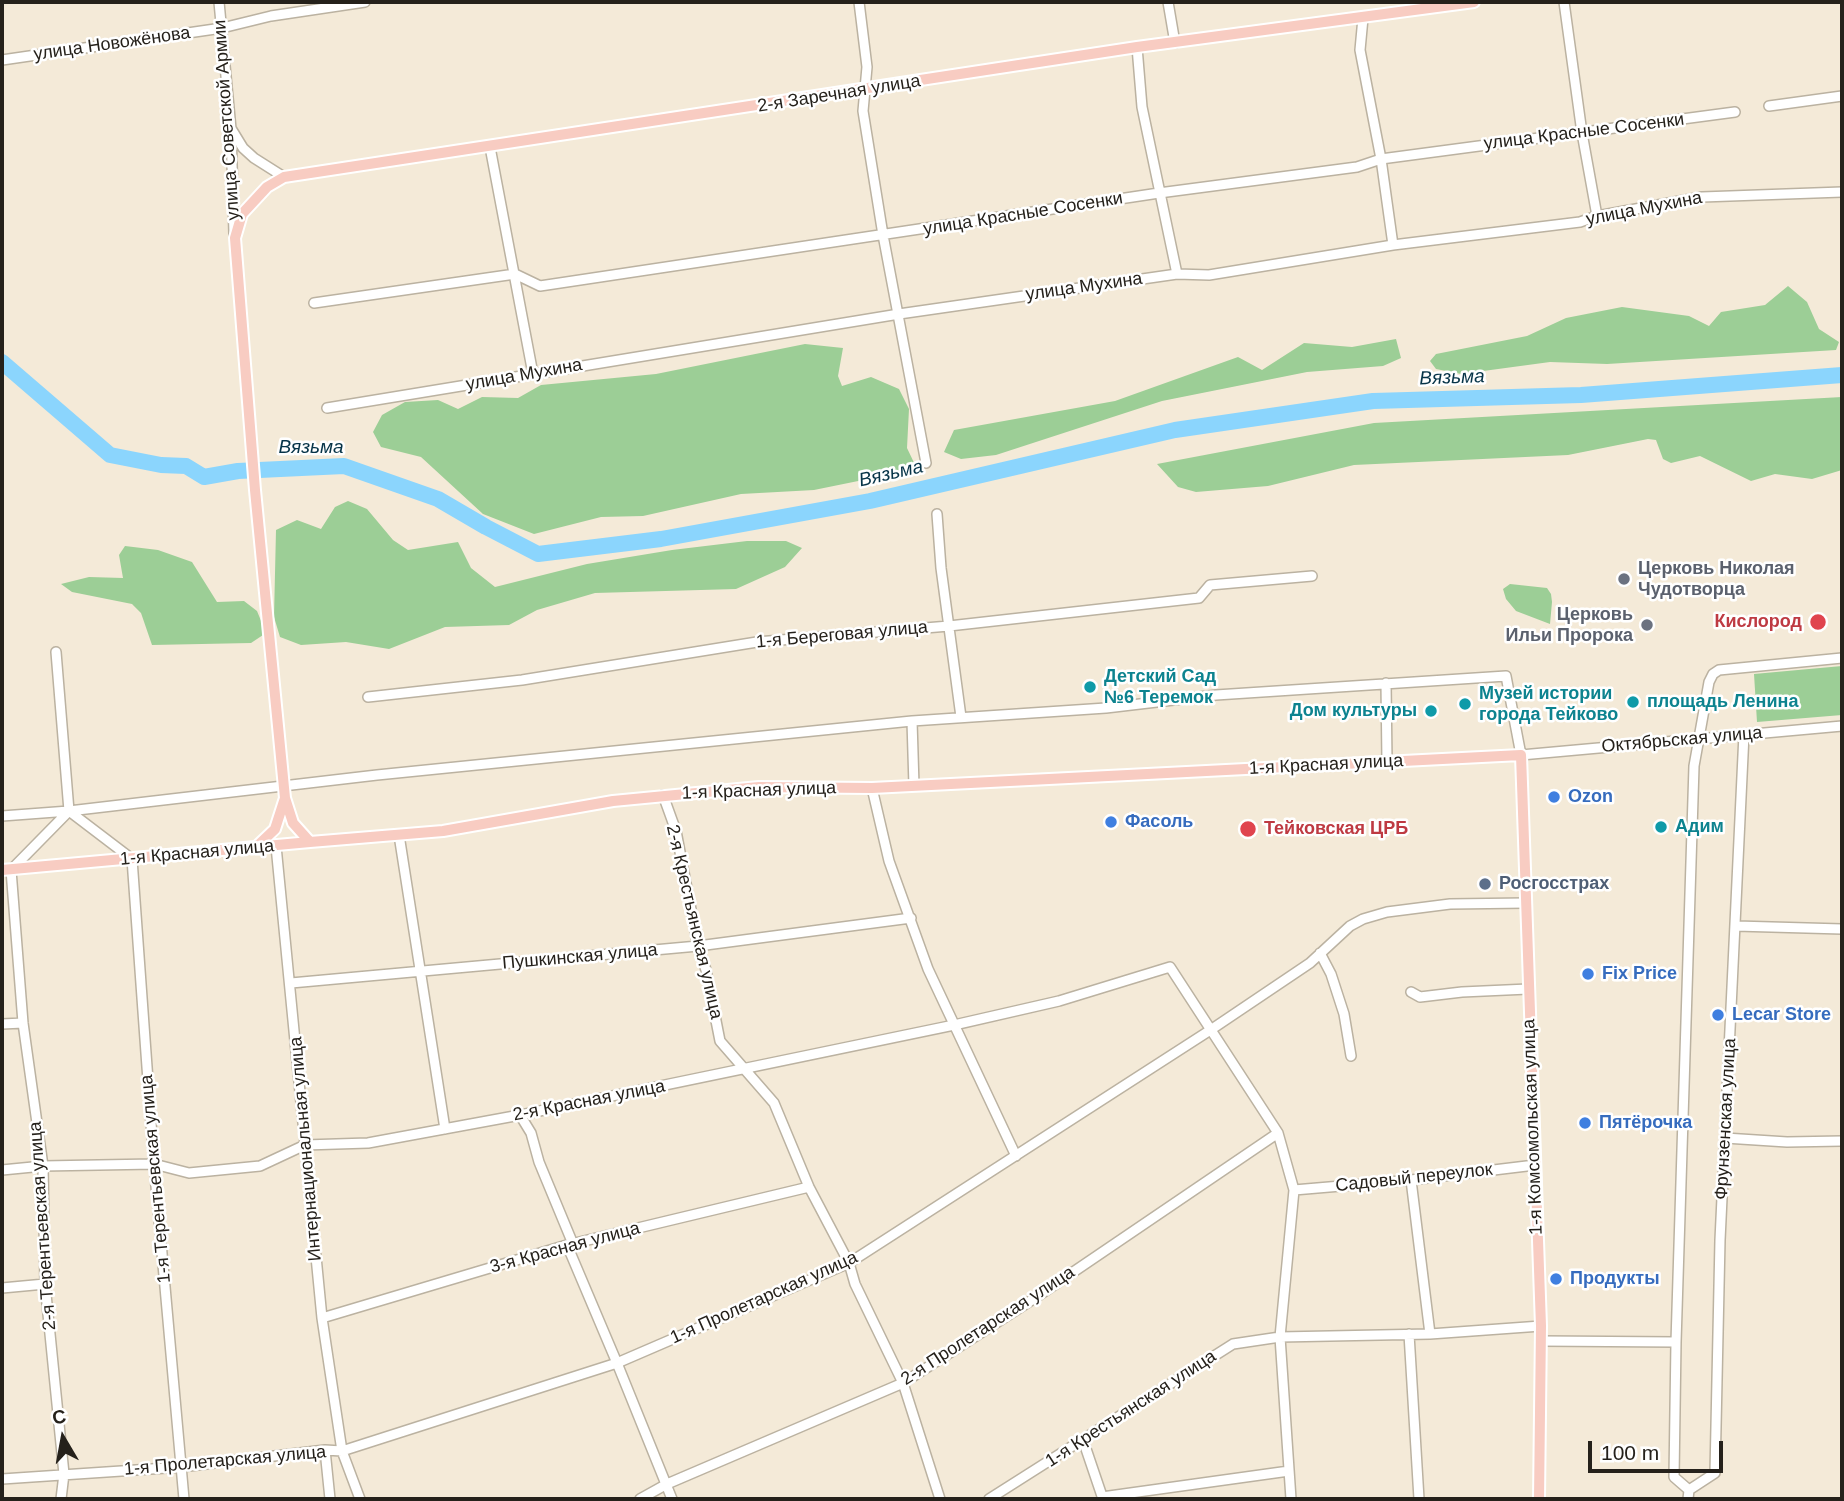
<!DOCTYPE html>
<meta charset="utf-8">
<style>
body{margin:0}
#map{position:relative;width:1844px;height:1501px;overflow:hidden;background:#f4ead8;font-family:Arial,sans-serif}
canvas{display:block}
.frame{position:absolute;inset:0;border:4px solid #25211b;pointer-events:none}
.north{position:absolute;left:28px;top:1403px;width:70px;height:70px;-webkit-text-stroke:5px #fff;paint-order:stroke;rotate:350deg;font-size:19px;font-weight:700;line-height:28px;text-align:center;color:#25211b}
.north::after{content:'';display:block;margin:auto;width:24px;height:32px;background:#25211b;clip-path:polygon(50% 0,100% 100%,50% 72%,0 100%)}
.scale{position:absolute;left:1588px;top:1441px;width:135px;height:32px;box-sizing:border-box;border:4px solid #25211b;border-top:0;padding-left:9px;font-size:21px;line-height:24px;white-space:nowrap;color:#25211b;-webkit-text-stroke:5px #fff;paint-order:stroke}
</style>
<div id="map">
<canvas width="1844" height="1501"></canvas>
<div class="frame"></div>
<div class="north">С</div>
<div class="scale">100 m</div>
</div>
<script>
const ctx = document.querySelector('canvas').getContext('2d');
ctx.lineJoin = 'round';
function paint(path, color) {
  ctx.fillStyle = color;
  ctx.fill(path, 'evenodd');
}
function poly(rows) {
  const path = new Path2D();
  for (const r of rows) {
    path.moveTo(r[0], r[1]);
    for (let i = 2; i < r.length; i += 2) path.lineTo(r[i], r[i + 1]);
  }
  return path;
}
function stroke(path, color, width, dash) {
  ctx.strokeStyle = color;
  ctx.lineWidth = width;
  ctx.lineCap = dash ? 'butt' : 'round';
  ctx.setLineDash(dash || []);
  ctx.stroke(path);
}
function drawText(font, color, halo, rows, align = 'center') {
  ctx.font = font + ' Arial,sans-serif';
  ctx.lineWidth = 5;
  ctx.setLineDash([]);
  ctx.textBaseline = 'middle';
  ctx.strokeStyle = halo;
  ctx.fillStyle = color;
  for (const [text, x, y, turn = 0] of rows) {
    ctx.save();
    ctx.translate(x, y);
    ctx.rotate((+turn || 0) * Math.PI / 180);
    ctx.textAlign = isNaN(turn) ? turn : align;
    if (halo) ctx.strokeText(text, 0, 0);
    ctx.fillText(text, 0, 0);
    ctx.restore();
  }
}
const green = poly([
 [1788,286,1807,302,1819,329,1839,342,1836,350,1607,364,1550,362,1461,374,1436,369,1430,361,1436,354,1527,336,1566,318,1622,307,1689,316,1709,326,1721,312,1765,305],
 [1396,339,1401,358,1383,366,1307,372,1162,401,996,455,961,459,944,452,954,430,1115,401,1238,357,1262,370,1304,343,1352,347],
 [805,344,843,348,838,376,842,386,871,377,899,389,909,409,907,448,917,469,814,490,741,494,643,516,601,517,534,534,483,514,421,457,381,447,373,432,382,415,405,402,438,400,458,409,482,397,518,398,541,385,656,374],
 [1842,397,1842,470,1812,479,1775,474,1751,481,1700,456,1671,463,1663,459,1656,440,1648,439,1568,455,1354,465,1268,486,1196,492,1178,487,1157,464,1374,423],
 [348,501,367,509,393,540,408,550,458,542,471,568,495,587,587,564,672,550,747,541,786,541,802,548,785,567,736,589,595,593,537,610,509,625,445,627,389,649,346,642,301,645,280,637,274,617,276,530,297,520,321,529,335,507],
 [125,546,158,550,192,562,217,602,244,601,257,611,266,633,251,643,152,645,141,613,132,604,72,592,61,584,89,577,123,578,119,555],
 [1510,584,1547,588,1551,594,1552,602,1550,624,1516,611,1506,599,1503,589],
 [1842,666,1842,715,1757,722,1754,674]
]);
const river = poly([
 [2,362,110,455,161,465,186,466,204,477,238,471,344,466,438,499,486,527,538,554,661,539,870,501,1175,430,1373,401,1581,395,1842,375]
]);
const minor = poly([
 [219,2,231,129,234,234],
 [859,2,867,67,863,111,883,235,926,463],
 [1168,2,1175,43],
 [1564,2,1582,133,1597,216],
 [1363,18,1360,50,1381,159,1393,245],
 [1137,47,1142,107,1177,274],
 [2,60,222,28,271,16,365,2],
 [1769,106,1842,96],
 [232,130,243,148,254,158,284,177],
 [490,147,533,374],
 [314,303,515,274,540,286,1159,193,1357,167,1381,159,1735,112],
 [327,408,899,314,1177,274,1209,275,1393,245,1580,222,1597,216,1702,197,1842,192],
 [937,514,941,568,961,717],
 [56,652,69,811,11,870,23,1023,43,1166,45,1284,64,1474,61,1499],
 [1386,683,1387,762],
 [368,697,522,680,757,642,949,626,1199,598,1210,585,1312,576],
 [912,721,914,786],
 [872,788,889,861,928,969,1016,1156],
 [663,795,676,831,698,946,706,970,720,1041,774,1103,809,1187,849,1263,855,1284,903,1383,940,1499],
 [69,811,132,859,154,1164,184,1499],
 [2,816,69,811,377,775,912,721,1106,708,1216,695,1506,676,1521,755,1842,726],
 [399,835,445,1129],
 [276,846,322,1318,342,1451,360,1499],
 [1736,926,1842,929],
 [1320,953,1331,974,1344,1014,1351,1056],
 [291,983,698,946,911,918],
 [1411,992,1420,997,1462,992,1528,989],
 [2,1024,23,1023],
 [520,1115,531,1133,539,1162,573,1244],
 [1725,1138,1787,1142,1842,1141],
 [2,1170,43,1166,154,1164,189,1173,260,1166,305,1145,368,1143,520,1115,954,1025,1059,1001,1170,967,1278,1133,1294,1190,1280,1337,1291,1499],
 [1411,1180,1430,1334],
 [1294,1190,1411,1180,1535,1165],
 [567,1245,617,1363,672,1499],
 [2,1288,45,1284],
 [322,1318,567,1245,809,1187],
 [1409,1334,1419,1499],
 [1541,1341,1676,1342],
 [1083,1440,1103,1499],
 [325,1450,330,1499],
 [2,1479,181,1467,325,1450,342,1451,617,1363,849,1263,1212,1029,1310,963,1350,926,1363,919,1387,912,1450,904,1526,903],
 [1689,1490,1674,1477,1676,1342,1694,766,1709,682,1713,674,1719,670,1842,658],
 [1102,1497,1289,1471],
 [640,1499,667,1484,903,1383,1035,1298,1278,1133],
 [989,1499,1233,1344,1280,1337,1430,1334,1541,1326],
 [1688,1499,1689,1490,1715,1473,1720,1240,1744,734]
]);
const major = poly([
 [285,798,293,823,310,842],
 [255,848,275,829,285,798,255,490,235,238,242,214,267,187,284,177,1137,47,1474,2],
 [2,870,310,842,443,831,613,801,759,787,872,788,1521,755,1541,1326,1539,1499]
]);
const markers = [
 [1624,579,7,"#6b7280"],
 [1818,622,9,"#e0444e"],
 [1647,625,7,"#6b7280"],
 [1090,687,7,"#0f9aa8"],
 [1633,702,7,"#0f9aa8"],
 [1465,704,7,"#0f9aa8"],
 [1431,711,7,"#0f9aa8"],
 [1554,797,7,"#3f7fe0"],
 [1111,822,7,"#3f7fe0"],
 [1661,827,7,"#0f9aa8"],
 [1248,829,9,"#e0444e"],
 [1485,884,7,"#5c6f8a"],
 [1588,974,7,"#3f7fe0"],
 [1718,1015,7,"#3f7fe0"],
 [1585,1123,7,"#3f7fe0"],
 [1556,1279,7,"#3f7fe0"]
];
const streetNames = [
 ["улица Новожёнова",112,44,-8],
 ["2-я Заречная улица",839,94,-9],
 ["улица Советской Армии",227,120,-94],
 ["улица Красные Сосенки",1584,132,-7],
 ["улица Мухина",1644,209,-11],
 ["улица Красные Сосенки",1023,214,-9],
 ["улица Мухина",1084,287,-8],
 ["улица Мухина",524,375,-10],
 ["1-я Береговая улица",842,635,-5],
 ["Октябрьская улица",1682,740,-5],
 ["1-я Красная улица",1326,765,-3],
 ["1-я Красная улица",759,791,-2],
 ["1-я Красная улица",197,853,-5],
 ["2-я Крестьянская улица",694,922,77],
 ["Пушкинская улица",580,957,-5],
 ["2-я Красная улица",589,1101,-11],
 ["Фрунзенская улица",1726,1119,-87],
 ["1-я Комсомольская улица",1533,1127,-92],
 ["Интернациональная улица",306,1149,-95],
 ["Садовый переулок",1414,1178,-6],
 ["1-я Терентьевская улица",156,1179,-95],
 ["2-я Терентьевская улица",43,1226,-94],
 ["3-я Красная улица",565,1248,-15],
 ["1-я Пролетарская улица",764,1298,-24],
 ["2-я Пролетарская улица",988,1326,-33],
 ["1-я Крестьянская улица",1131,1409,-33],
 ["1-я Пролетарская улица",225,1461,-5]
];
const worshipNames = [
 ["Церковь Николая",1638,569],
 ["Чудотворца",1638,590],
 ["Церковь",1633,615,"right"],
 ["Ильи Пророка",1633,636,"right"]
];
const healthNames = [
 ["Кислород",1802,622],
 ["Тейковская ЦРБ",1264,829,"left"]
];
const cultureNames = [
 ["Детский Сад",1104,677],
 ["№6 Теремок",1104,698],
 ["Музей истории",1479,694],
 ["города Тейково",1479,715],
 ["площадь Ленина",1647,702],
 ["Дом культуры",1417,711,"right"],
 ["Адим",1675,827]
];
const shopNames = [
 ["Ozon",1568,797],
 ["Фасоль",1125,822],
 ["Fix Price",1602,974],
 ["Lecar Store",1732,1015],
 ["Пятёрочка",1599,1123],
 ["Продукты",1570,1279]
];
const serviceNames = [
 ["Росгосстрах",1499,884]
];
const waterNames = [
 ["Вязьма",1452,378,-2],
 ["Вязьма",311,448],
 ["Вязьма",891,474,-13]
];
paint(green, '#9cce96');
stroke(river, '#8bd5fd', 16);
stroke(minor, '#bbb2a1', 12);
stroke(major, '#fff', 14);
stroke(minor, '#fff', 9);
stroke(major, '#f8ccc2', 10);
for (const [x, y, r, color] of markers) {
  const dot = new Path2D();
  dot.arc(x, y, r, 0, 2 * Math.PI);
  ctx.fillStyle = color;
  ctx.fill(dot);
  stroke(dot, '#fff', 2.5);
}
drawText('18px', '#25211b', '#fff', streetNames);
drawText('bold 18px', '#5b616d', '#fff', worshipNames, 'left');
drawText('bold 18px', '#be3a42', '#fff', healthNames, 'right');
drawText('bold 18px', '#0d838f', '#fff', cultureNames, 'left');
drawText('bold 18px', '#366cbe', '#fff', shopNames, 'left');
drawText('bold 18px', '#4e5e75', '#fff', serviceNames, 'left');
drawText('italic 19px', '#073448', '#fff', waterNames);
</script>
